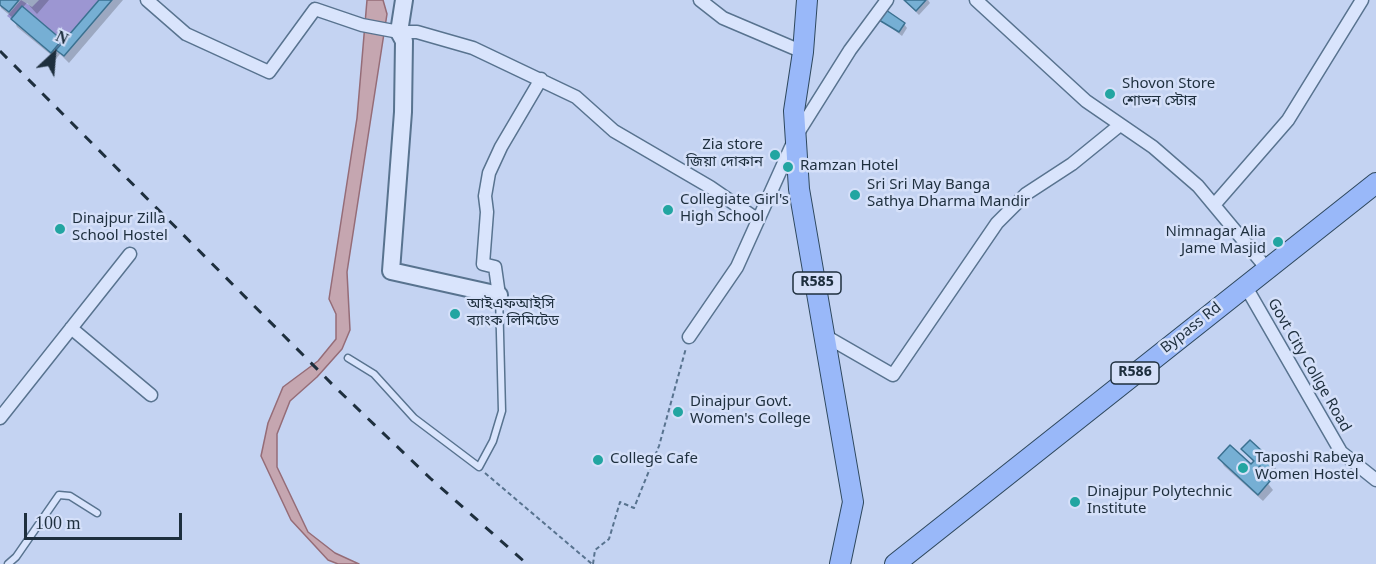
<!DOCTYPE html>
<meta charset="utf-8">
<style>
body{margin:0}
#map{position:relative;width:1376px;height:564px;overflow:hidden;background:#c4d3f2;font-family:Georgia,serif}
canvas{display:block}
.north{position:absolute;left:24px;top:24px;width:60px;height:60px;-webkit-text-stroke:4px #d5e0f9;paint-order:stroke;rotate:26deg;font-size:16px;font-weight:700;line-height:24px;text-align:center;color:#1e2f3e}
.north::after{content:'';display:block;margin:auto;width:21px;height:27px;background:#1e2f3e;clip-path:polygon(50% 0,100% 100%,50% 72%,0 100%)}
.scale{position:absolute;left:24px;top:513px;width:158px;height:27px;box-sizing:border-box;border:3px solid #1e2f3e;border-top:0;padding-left:8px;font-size:18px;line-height:21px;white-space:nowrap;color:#1e2f3e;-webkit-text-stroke:4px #d5e0f9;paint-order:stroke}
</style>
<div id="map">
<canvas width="1376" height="564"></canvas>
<div class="north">N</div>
<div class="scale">100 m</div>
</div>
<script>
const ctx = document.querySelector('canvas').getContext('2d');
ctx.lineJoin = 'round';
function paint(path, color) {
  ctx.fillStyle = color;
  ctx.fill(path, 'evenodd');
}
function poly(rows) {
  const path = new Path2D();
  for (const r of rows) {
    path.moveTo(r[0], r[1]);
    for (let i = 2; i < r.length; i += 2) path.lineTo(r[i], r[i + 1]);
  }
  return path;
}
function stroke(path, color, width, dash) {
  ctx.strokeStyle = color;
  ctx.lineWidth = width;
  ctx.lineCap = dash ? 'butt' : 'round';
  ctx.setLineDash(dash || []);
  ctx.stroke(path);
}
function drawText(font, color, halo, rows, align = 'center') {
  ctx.font = font + ' Georgia,"Noto Sans Bengali",serif';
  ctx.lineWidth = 5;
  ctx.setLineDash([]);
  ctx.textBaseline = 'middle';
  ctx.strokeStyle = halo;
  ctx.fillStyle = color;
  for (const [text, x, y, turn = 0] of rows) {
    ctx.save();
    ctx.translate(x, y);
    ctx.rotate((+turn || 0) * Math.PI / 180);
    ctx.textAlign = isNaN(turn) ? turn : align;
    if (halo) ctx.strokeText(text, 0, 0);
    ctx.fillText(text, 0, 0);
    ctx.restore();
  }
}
const green = poly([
 [21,0,32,7,39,0,99,0,56,50,54,48,61,39,22,6,11,19,7,16]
]);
const water = poly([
 [367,0,383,0,387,14,347,272,350,330,342,349,317,377,290,401,277,434,277,467,308,532,335,553,359,564,338,564,328,560,291,520,261,456,268,423,283,387,318,361,336,339,336,314,329,299,357,118,367,0]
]);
const shadow = poly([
 [0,0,49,0,37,14,27,3,22,8,63,45,101,0,123,0,69,63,60,54,56,59,17,27,13,18,1,8],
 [904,0,928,0,930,3,919,15],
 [881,20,904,24,907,28,902,36],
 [1243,449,1273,463,1277,471,1270,478,1265,473,1262,476,1273,490,1263,501,1224,466,1220,459,1251,466,1254,463]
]);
const building = poly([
 [0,0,19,0,9,12,0,5,0,0],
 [99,0,112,0,64,56,56,50,99,0],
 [904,0,926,0,916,11,904,0],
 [22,6,62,40,51,53,11,19,22,6],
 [886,10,905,23,899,32,879,20,886,10],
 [1250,440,1274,462,1265,472,1260,466,1257,469,1270,481,1258,495,1218,458,1230,445,1251,464,1254,461,1241,449,1250,440]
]);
const path = poly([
 [485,473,592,564],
 [593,564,595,550,609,539,620,502,634,508,659,446,686,348]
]);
const service = poly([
 [348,358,374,374,414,418,479,467,493,441,502,411,499,295],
 [8,564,16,557,59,495,70,496,97,513]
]);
const minor = poly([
 [147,0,186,34,269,72,315,9,362,25,399,32,417,32,473,48,576,97,614,131,710,187,758,220],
 [700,0,723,18,803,52],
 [976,0,1086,101,1153,147,1198,186,1268,270],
 [1214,205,1288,120,1362,0],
 [1246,287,1341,452,1376,480],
 [499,295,495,267,483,264,487,212,485,196,489,173,501,147,541,79],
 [71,328,151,395],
 [689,337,737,267,796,136,850,50,887,0],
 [827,337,893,375,997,223,1026,194,1072,164,1120,125],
 [0,418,130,254]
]);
const tertiary = poly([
 [404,0,399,32,404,41,403,112,391,271,499,295]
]);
const primary = poly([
 [807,0,803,52,794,111,799,189,853,502,840,564],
 [895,564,1376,183]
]);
const rail = poly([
 [0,51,336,388,430,478,527,564]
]);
const markers = [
 [1110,94,6,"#22a5a1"],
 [775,155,6,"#22a5a1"],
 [788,167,6,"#22a5a1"],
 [855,195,6,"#22a5a1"],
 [668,210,6,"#22a5a1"],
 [60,229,6,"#22a5a1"],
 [1278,242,6,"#22a5a1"],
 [455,314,6,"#22a5a1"],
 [678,412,6,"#22a5a1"],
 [598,460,6,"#22a5a1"],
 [1243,468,6,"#22a5a1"],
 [1075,502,6,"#22a5a1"]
];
const shields = [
 [817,283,48],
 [1135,373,48]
];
const shieldNames = [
 ["R585",817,283],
 ["R586",1135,373]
];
const poiNames = [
 ["Shovon Store",1122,85],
 ["শোভন স্টোর",1122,102],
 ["Zia store",763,146,"right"],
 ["জিয়া দোকান",763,163,"right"],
 ["Ramzan Hotel",800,167],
 ["Sri Sri May Banga",867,186],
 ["Sathya Dharma Mandir",867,203],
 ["Collegiate Girl's",680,201],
 ["High School",680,218],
 ["Dinajpur Zilla",72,220],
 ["School Hostel",72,237],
 ["Nimnagar Alia",1266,233,"right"],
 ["Jame Masjid",1266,250,"right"],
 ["আইএফআইসি",467,305],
 ["ব্যাংক লিমিটেড",467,322],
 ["Dinajpur Govt.",690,403],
 ["Women's College",690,420],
 ["Taposhi Rabeya",1255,459],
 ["Women Hostel",1255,476],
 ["College Cafe",610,460],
 ["Dinajpur Polytechnic",1087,493],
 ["Institute",1087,510]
];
const streetNames = [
 ["Bypass Rd",1192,329,-38],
 ["Govt City Collge Road",1308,366,60]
];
paint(green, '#9c96d2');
paint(water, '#c5a6b0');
stroke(water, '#956c77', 1.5);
paint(shadow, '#0003');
paint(building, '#76afd4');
stroke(building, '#3b7191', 1.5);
stroke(service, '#58738f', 9);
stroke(minor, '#58738f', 15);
stroke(tertiary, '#58738f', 20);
stroke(primary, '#2d475d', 22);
stroke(path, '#58738f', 2, [4.5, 3]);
stroke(service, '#d9e4fc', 6);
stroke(minor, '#d9e4fc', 12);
stroke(tertiary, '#d9e4fc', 16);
stroke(primary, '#99b8f9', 20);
stroke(rail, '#1e2f3e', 3, [10, 10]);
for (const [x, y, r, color] of markers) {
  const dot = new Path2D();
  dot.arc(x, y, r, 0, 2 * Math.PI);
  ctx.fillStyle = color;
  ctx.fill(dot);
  stroke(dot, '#d5e0f9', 2);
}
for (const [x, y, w] of shields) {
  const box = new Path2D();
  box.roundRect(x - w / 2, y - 11, w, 22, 4.5);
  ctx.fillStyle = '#d5e0f9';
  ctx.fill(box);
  stroke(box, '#1e2f3e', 1.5);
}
drawText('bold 14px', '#1e2f3e', null, shieldNames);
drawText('15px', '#1e2f3e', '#d5e0f9', poiNames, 'left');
drawText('15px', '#1e2f3e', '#d5e0f9', streetNames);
</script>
